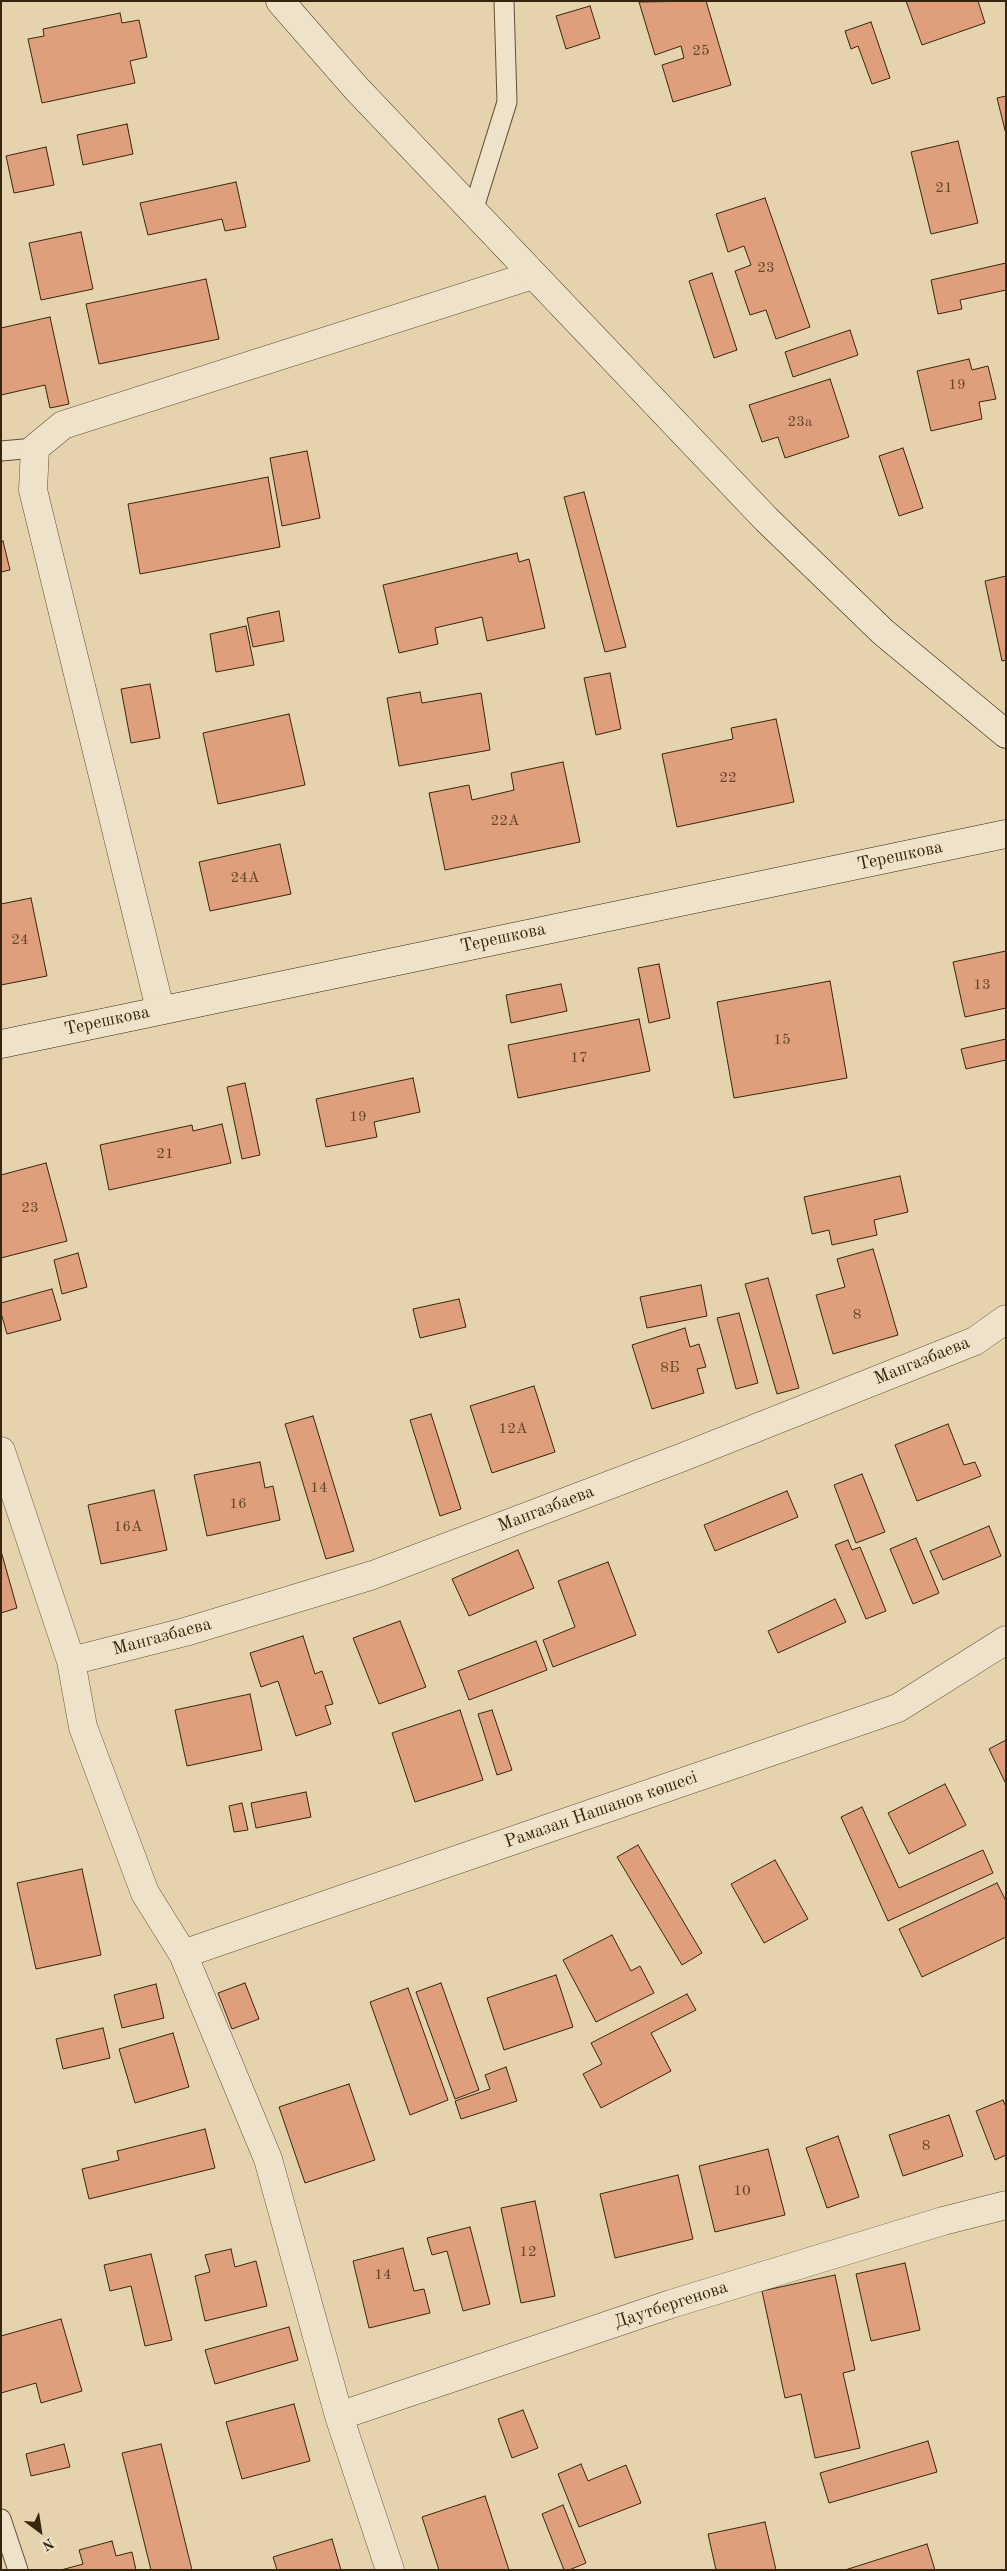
<!DOCTYPE html>
<meta charset="utf-8">
<style>
body{margin:0}
#map{position:relative;width:1007px;height:2571px;overflow:hidden;background:#e5d3ad;font-family:"Old Standard TT",serif}
canvas{display:block}
.frame{position:absolute;inset:0;border:2px solid #37260e;pointer-events:none}
.north{position:absolute;left:15px;top:2506px;width:50px;height:50px;-webkit-text-stroke:4px #eee2ca;paint-order:stroke;rotate:149deg;font-size:14px;font-weight:700;line-height:20px;text-align:center;color:#37260e}
.north::after{content:'';display:block;margin:auto;width:18px;height:22px;background:#37260e;clip-path:polygon(50% 0,100% 100%,50% 72%,0 100%)}
</style>
<div id="map">
<canvas width="1007" height="2571"></canvas>
<div class="frame"></div>
<div class="north">N</div>
</div>
<script>
const ctx = document.querySelector('canvas').getContext('2d');
ctx.lineJoin = 'round';
function paint(path, color) {
  ctx.fillStyle = color;
  ctx.fill(path, 'evenodd');
}
function poly(rows) {
  const path = new Path2D();
  for (const r of rows) {
    path.moveTo(r[0], r[1]);
    for (let i = 2; i < r.length; i += 2) path.lineTo(r[i], r[i + 1]);
  }
  return path;
}
function stroke(path, color, width, dash) {
  ctx.strokeStyle = color;
  ctx.lineWidth = width;
  ctx.lineCap = dash ? 'butt' : 'round';
  ctx.setLineDash(dash || []);
  ctx.stroke(path);
}
function drawText(font, color, halo, rows, align = 'center') {
  ctx.font = font + ' "Old Standard TT",serif';
  ctx.lineWidth = 4;
  ctx.setLineDash([]);
  ctx.textBaseline = 'middle';
  ctx.strokeStyle = halo;
  ctx.fillStyle = color;
  for (const [text, x, y, turn = 0] of rows) {
    ctx.save();
    ctx.translate(x, y);
    ctx.rotate((+turn || 0) * Math.PI / 180);
    ctx.textAlign = isNaN(turn) ? turn : align;
    if (halo) ctx.strokeText(text, 0, 0);
    ctx.fillText(text, 0, 0);
    ctx.restore();
  }
}
const building = poly([
 [706,1,731,85,673,102,662,65,684,58,681,46,655,55,639,2,706,1],
 [906,1,978,1,985,23,922,45,906,1],
 [590,6,600,38,566,49,556,16,590,6],
 [120,13,122,23,139,20,147,57,130,61,135,83,42,103,28,39,44,36,43,29,120,13],
 [871,22,890,78,872,84,858,46,851,49,845,31,871,22],
 [1006,96,1006,134,997,98,1006,96],
 [127,124,133,154,83,165,77,135,127,124],
 [958,141,978,223,931,234,911,152,958,141],
 [46,147,54,185,14,193,6,156,46,147],
 [236,182,246,227,225,231,222,219,148,235,140,203,236,182],
 [765,198,810,327,776,339,766,310,750,315,735,271,751,265,744,246,728,252,716,214,765,198],
 [81,232,93,289,41,300,29,243,81,232],
 [1006,263,1006,290,960,300,962,309,938,314,931,280,1006,263],
 [712,273,737,350,714,358,689,281,712,273],
 [206,279,219,339,99,364,86,304,206,279],
 [50,317,69,404,50,408,45,385,1,395,1,328,50,317],
 [850,330,858,355,793,377,785,352,850,330],
 [969,359,972,370,988,366,996,399,979,402,982,419,931,431,917,371,969,359],
 [830,379,849,437,785,458,778,437,762,442,749,405,830,379],
 [903,448,923,508,899,516,879,456,903,448],
 [307,451,320,518,282,526,270,458,307,451],
 [268,477,280,547,140,574,128,504,268,477],
 [584,492,626,647,605,652,564,497,584,492],
 [3,541,10,570,1,572,1,542,3,541],
 [517,553,519,562,529,559,545,628,487,641,482,617,435,628,438,644,399,653,383,585,517,553],
 [1006,576,1006,660,1002,661,985,581,1006,576],
 [279,611,284,641,253,647,247,618,279,611],
 [246,626,254,665,216,672,210,634,246,626],
 [610,673,621,729,596,735,584,678,610,673],
 [150,684,160,738,131,743,121,689,150,684],
 [420,692,422,703,481,693,490,750,399,766,387,698,420,692],
 [289,714,305,785,218,804,203,733,289,714],
 [776,719,794,802,677,827,662,754,733,739,731,728,776,719],
 [563,762,580,842,445,870,429,793,469,785,472,800,514,790,511,773,563,762],
 [280,844,291,894,210,911,199,862,280,844],
 [31,898,47,976,1,985,1,904,31,898],
 [1006,951,1006,1008,965,1017,953,962,1006,951],
 [659,964,670,1018,649,1023,638,968,659,964],
 [830,981,847,1078,734,1098,717,1002,830,981],
 [561,984,567,1011,511,1023,506,995,561,984],
 [639,1019,650,1071,518,1098,508,1045,639,1019],
 [1006,1039,1006,1060,966,1069,961,1049,1006,1039],
 [413,1078,420,1112,374,1122,377,1137,326,1147,316,1099,413,1078],
 [245,1083,260,1155,242,1159,227,1087,245,1083],
 [222,1124,231,1163,109,1190,100,1145,192,1125,193,1131,222,1124],
 [46,1163,67,1241,1,1258,1,1175,46,1163],
 [900,1176,908,1212,874,1220,877,1235,832,1245,829,1230,812,1234,804,1197,900,1176],
 [873,1249,898,1335,833,1354,816,1295,845,1287,837,1259,873,1249],
 [78,1253,87,1287,62,1294,54,1260,78,1253],
 [768,1278,799,1388,777,1394,745,1284,768,1278],
 [701,1285,707,1316,647,1328,640,1297,701,1285],
 [52,1289,61,1320,7,1334,1,1313,1,1303,52,1289],
 [459,1299,466,1327,420,1338,413,1309,459,1299],
 [739,1313,758,1383,736,1389,717,1318,739,1313],
 [685,1328,690,1347,699,1344,706,1367,697,1369,704,1393,652,1409,632,1345,685,1328],
 [534,1386,555,1452,492,1473,470,1406,534,1386],
 [431,1414,461,1509,440,1516,410,1420,431,1414],
 [313,1416,354,1551,326,1559,285,1424,313,1416],
 [948,1424,964,1465,975,1462,981,1476,917,1501,895,1445,948,1424],
 [260,1462,265,1488,273,1486,280,1520,207,1536,194,1475,260,1462],
 [862,1474,885,1532,856,1543,834,1485,862,1474],
 [154,1490,167,1550,101,1564,88,1505,154,1490],
 [787,1491,798,1517,715,1551,704,1525,787,1491],
 [989,1526,1001,1556,943,1580,930,1551,989,1526],
 [916,1538,939,1593,913,1604,890,1549,916,1538],
 [848,1540,852,1550,860,1547,886,1611,866,1619,835,1545,848,1540],
 [518,1550,534,1588,469,1616,452,1579,518,1550],
 [1,1551,17,1608,1,1613,1,1551],
 [608,1562,636,1635,553,1667,543,1640,575,1627,558,1581,608,1562],
 [835,1599,846,1622,778,1653,768,1631,835,1599],
 [400,1621,426,1687,379,1704,353,1638,400,1621],
 [303,1636,315,1674,322,1671,333,1704,325,1706,331,1724,296,1736,278,1681,261,1687,250,1653,303,1636],
 [536,1641,547,1670,469,1700,458,1671,536,1641],
 [250,1694,262,1750,187,1766,175,1710,250,1694],
 [460,1710,483,1780,415,1802,392,1733,460,1710],
 [492,1710,512,1770,497,1775,478,1714,492,1710],
 [1006,1740,1006,1784,989,1749,1006,1740],
 [945,1784,966,1825,909,1854,888,1813,945,1784],
 [306,1792,311,1817,256,1828,251,1803,306,1792],
 [242,1803,248,1830,234,1832,229,1806,242,1803],
 [862,1807,899,1888,983,1850,993,1873,888,1921,841,1817,862,1807],
 [638,1845,702,1953,682,1965,617,1857,638,1845],
 [775,1860,808,1919,764,1943,731,1884,775,1860],
 [82,1869,101,1955,36,1969,17,1883,82,1869],
 [997,1883,1006,1901,1006,1937,922,1977,899,1929,997,1883],
 [612,1935,631,1971,640,1966,654,1993,596,2022,563,1960,612,1935],
 [556,1975,573,2027,504,2050,487,1998,556,1975],
 [245,1983,259,2019,232,2029,218,1993,245,1983],
 [441,1983,479,2090,455,2099,416,1992,441,1983],
 [156,1984,164,2018,122,2028,114,1995,156,1984],
 [408,1988,448,2100,410,2115,370,2002,408,1988],
 [687,1994,696,2010,651,2033,671,2071,601,2108,583,2074,602,2064,591,2043,687,1994],
 [103,2028,110,2058,63,2069,56,2039,103,2028],
 [173,2033,189,2087,135,2103,119,2049,173,2033],
 [506,2067,517,2101,461,2119,455,2101,490,2089,485,2075,506,2067],
 [349,2084,375,2160,305,2183,279,2107,349,2084],
 [1003,2100,1006,2107,1006,2155,995,2160,976,2111,1003,2100],
 [949,2115,963,2156,903,2176,889,2135,949,2115],
 [205,2129,215,2168,89,2199,82,2169,119,2160,117,2151,205,2129],
 [838,2136,859,2197,827,2208,806,2148,838,2136],
 [768,2149,785,2215,715,2232,699,2166,768,2149],
 [678,2175,693,2239,615,2258,600,2194,678,2175],
 [535,2201,555,2296,521,2303,501,2208,535,2201],
 [470,2227,490,2304,463,2311,447,2251,432,2255,427,2238,470,2227],
 [403,2248,414,2291,424,2289,430,2313,369,2328,353,2261,403,2248],
 [231,2249,235,2267,256,2261,267,2306,205,2321,195,2276,210,2272,205,2255,231,2249],
 [151,2254,172,2340,145,2346,131,2286,110,2291,104,2265,151,2254],
 [905,2263,920,2330,871,2341,856,2274,905,2263],
 [835,2275,855,2370,843,2373,860,2448,815,2458,801,2394,785,2398,762,2291,835,2275],
 [61,2319,82,2391,41,2403,36,2383,1,2393,1,2336,61,2319],
 [289,2327,298,2360,215,2384,205,2350,289,2327],
 [294,2404,310,2461,242,2479,226,2422,294,2404],
 [523,2410,538,2448,512,2458,498,2419,523,2410],
 [928,2441,937,2472,829,2503,820,2473,928,2441],
 [64,2444,70,2467,31,2476,26,2454,64,2444],
 [161,2444,192,2570,151,2570,122,2453,161,2444],
 [581,2464,588,2481,626,2465,641,2503,579,2527,558,2474,581,2464],
 [485,2496,509,2570,439,2570,422,2517,485,2496],
 [563,2505,586,2563,569,2570,564,2570,542,2514,563,2505],
 [765,2522,776,2570,716,2570,708,2534,765,2522],
 [332,2539,341,2570,277,2570,273,2557,332,2539],
 [112,2541,116,2556,132,2552,136,2570,61,2570,83,2564,79,2550,112,2541],
 [927,2544,935,2570,845,2570,927,2544]
]);
const lane = poly([
 [473,211,507,102,504,1],
 [1,451,35,448],
 [1,2519,18,2570]
]);
const street = poly([
 [160,1009,33,490,35,448,63,425,533,275],
 [1,1451,71,1661,83,1727,145,1893,183,1954,268,2159,339,2416,390,2570],
 [71,1661,185,1632,373,1575,683,1457,975,1341,1006,1319],
 [183,1954,898,1708,1006,1640],
 [339,2416,671,2304,943,2221,1006,2205]
]);
const secondary = poly([
 [280,1,356,88,766,519,883,632,1006,734],
 [1,1044,1006,834]
]);
const numberNames = [
 ["25",701,51],
 ["21",944,188],
 ["23",766,268],
 ["19",957,385],
 ["23а",800,422],
 ["22",728,778],
 ["22А",505,821],
 ["24А",245,878],
 ["24",20,940],
 ["13",982,985],
 ["15",782,1040],
 ["17",579,1058],
 ["19",358,1117],
 ["21",165,1154],
 ["23",30,1208],
 ["8",857,1315],
 ["8Б",670,1368],
 ["12А",513,1429],
 ["14",319,1488],
 ["16",238,1504],
 ["16А",128,1527],
 ["8",926,2146],
 ["10",742,2191],
 ["12",528,2252],
 ["14",383,2275]
];
const streetNames = [
 ["Терешкова",900,856,-12],
 ["Терешкова",503,938,-12],
 ["Терешкова",107,1021,-12],
 ["Мангазбаева",922,1361,-22],
 ["Мангазбаева",546,1509,-21],
 ["Мангазбаева",162,1637,-15],
 ["Рамазан Нашанов көшесі",601,1810,-19],
 ["Даутбергенова",671,2305,-18]
];
paint(building, '#e09f7c');
stroke(building, '#37260e', 1);
stroke(lane, '#625136', 21);
stroke(street, '#625136', 29);
stroke(secondary, '#37260e', 29);
stroke(lane, '#eee2ca', 19);
stroke(street, '#eee2ca', 28);
stroke(secondary, '#eee2ca', 28);
drawText('15px', '#61442a', null, numberNames);
drawText('18px', '#37260e', '#eee2ca', streetNames);
</script>
